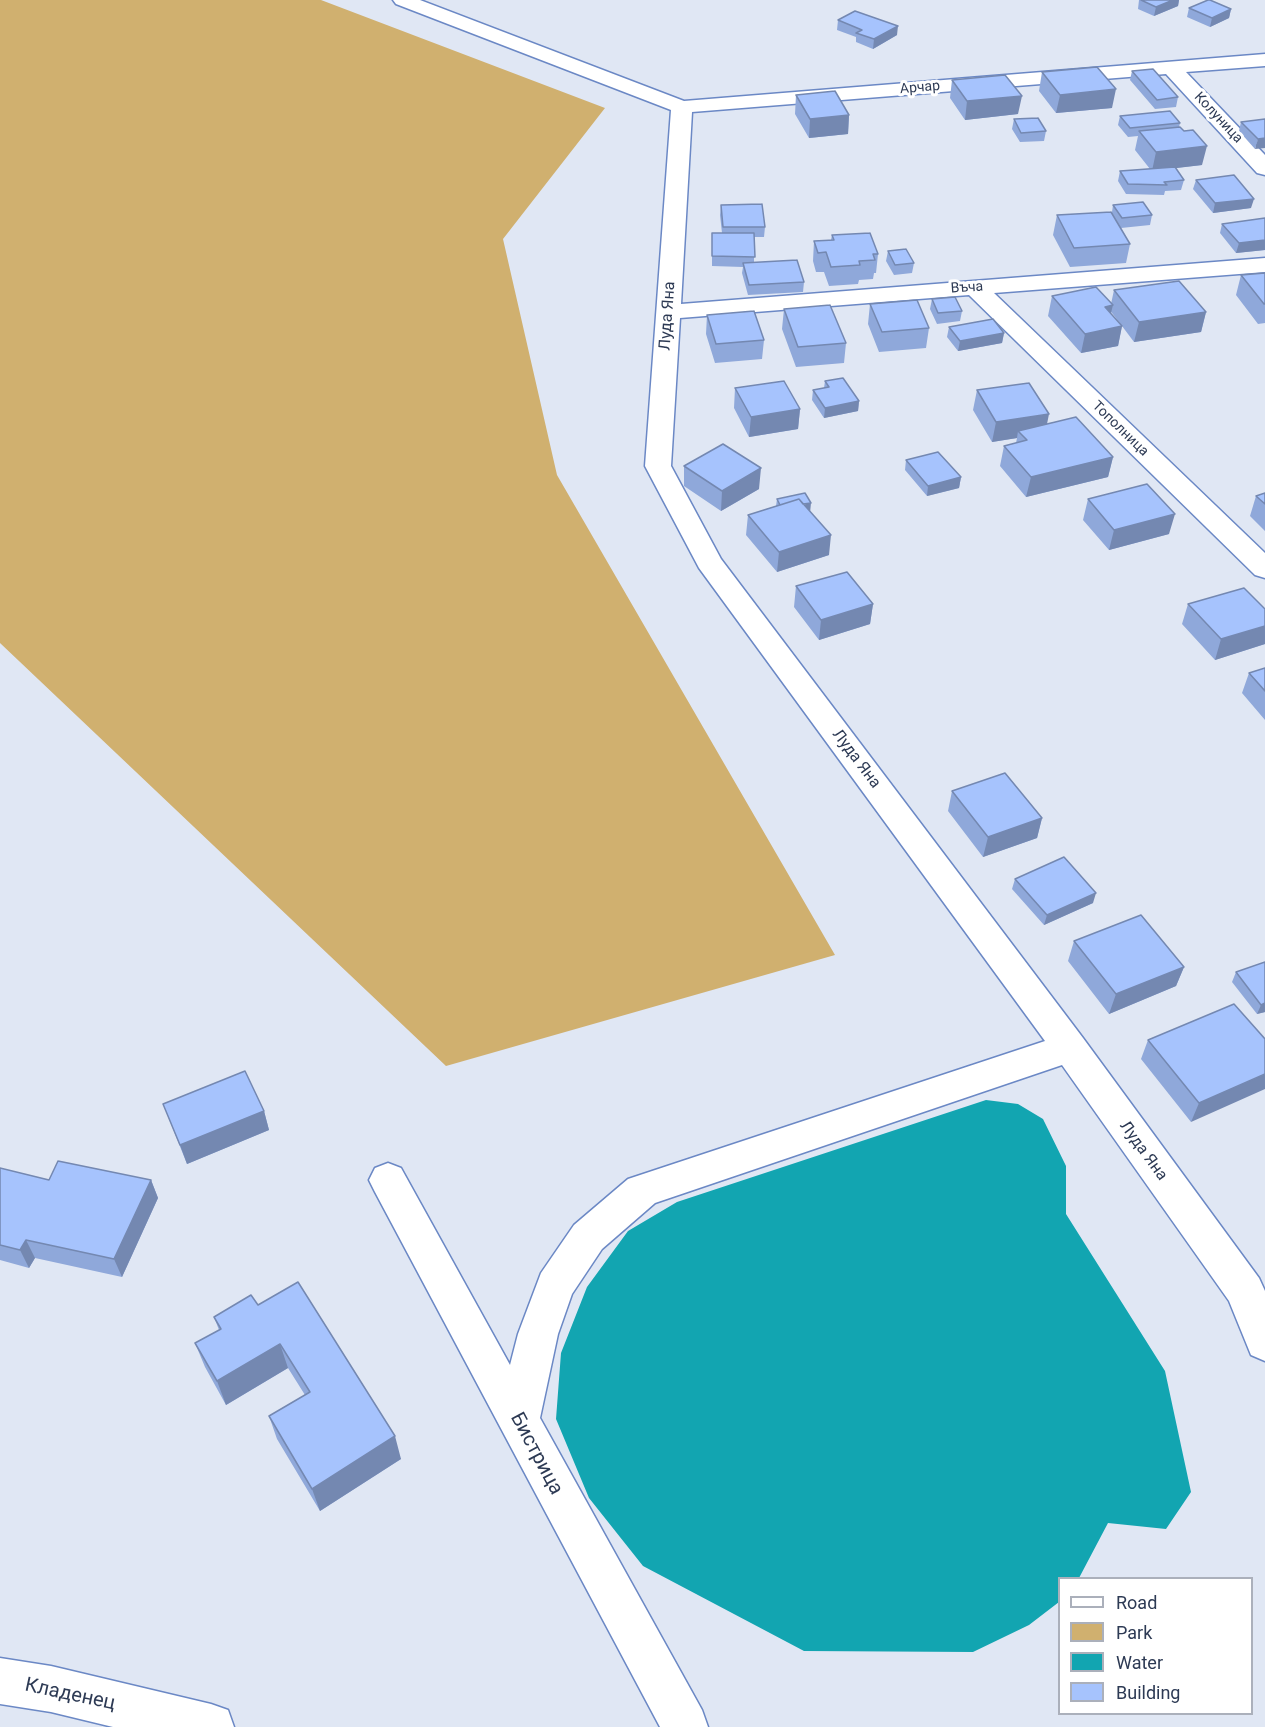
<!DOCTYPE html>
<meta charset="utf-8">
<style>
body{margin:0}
#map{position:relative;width:1265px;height:1727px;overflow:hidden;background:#e0e7f4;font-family:Roboto,sans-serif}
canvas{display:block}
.legend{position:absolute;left:1058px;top:1577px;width:195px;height:138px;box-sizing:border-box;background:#fff;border:2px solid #abb0bb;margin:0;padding:8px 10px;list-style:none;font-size:18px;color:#2d3a54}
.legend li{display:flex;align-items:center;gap:12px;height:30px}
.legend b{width:30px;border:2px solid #abb0bb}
</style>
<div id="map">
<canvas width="1265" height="1727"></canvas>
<ul class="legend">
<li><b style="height:8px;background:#fff"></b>Road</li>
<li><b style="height:16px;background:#d0b06f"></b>Park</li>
<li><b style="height:16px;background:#12a5b1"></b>Water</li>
<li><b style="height:16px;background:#a6c3fd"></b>Building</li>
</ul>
</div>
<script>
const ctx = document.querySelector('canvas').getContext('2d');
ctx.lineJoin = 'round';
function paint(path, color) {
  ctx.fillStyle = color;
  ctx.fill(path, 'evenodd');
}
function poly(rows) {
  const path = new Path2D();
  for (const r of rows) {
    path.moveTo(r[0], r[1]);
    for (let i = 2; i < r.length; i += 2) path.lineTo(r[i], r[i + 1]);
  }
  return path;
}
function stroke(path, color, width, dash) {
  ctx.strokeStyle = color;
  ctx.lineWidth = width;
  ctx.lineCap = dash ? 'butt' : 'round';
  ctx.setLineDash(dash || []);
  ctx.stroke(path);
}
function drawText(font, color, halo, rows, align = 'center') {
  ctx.font = font + ' Roboto,sans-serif';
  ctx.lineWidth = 6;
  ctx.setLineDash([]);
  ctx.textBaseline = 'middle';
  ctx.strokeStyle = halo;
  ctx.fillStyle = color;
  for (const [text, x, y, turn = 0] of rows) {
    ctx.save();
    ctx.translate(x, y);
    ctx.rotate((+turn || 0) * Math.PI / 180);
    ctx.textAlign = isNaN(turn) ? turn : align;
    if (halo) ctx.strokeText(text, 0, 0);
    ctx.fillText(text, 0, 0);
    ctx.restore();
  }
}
const green = poly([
 [0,0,321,0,605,108,503,239,557,475,835,955,446,1066,0,643]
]);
const water = poly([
 [986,1100,1018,1104,1043,1119,1066,1166,1066,1214,1165,1371,1191,1492,1166,1529,1108,1523,1079,1578,1060,1578,1059,1602,1029,1625,973,1652,804,1651,643,1566,589,1498,556,1419,561,1353,587,1287,628,1231,677,1202]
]);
const minor = poly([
 [393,0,420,0,684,101,1265,54,1265,66,1186,72,1265,155,1265,175,1257,173,1166,74,692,112,681,304,1265,258,1265,272,994,293,1265,553,1265,578,1255,575,969,295,680,318,671,466,721,559,1083,1038,1259,1278,1265,1291,1265,1361,1251,1355,1229,1301,1062,1065,655,1203,602,1249,572,1294,558,1334,540,1418,702,1710,708,1727,660,1727,375,1192,369,1180,375,1168,388,1163,401,1168,510,1365,518,1334,541,1273,574,1225,628,1179,1045,1041,699,568,645,466,671,110,396,4,393,0],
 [0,1658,51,1666,211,1704,228,1710,234,1727,113,1727,51,1712,0,1704,0,1658]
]);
const wall = poly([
 [1139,0,1179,0,1178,6,1154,16,1138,9],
 [1189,8,1231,9,1229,18,1210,27,1187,17],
 [838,20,897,35,873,49,856,42,856,37,837,30],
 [1132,71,1178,97,1176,107,1155,109,1130,80],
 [1042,72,1112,108,1056,113,1039,91],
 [952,80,1018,114,965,120,950,98],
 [796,95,849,115,848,134,809,138,795,114],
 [1120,116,1180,123,1179,127,1202,165,1175,168,1184,180,1181,190,1165,191,1164,195,1126,194,1118,181,1120,171,1150,169,1135,150,1138,136,1128,137,1118,125],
 [1014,119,1046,131,1044,141,1020,142,1012,129],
 [1265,119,1255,149,1239,131,1241,122],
 [1196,180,1251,208,1213,213,1193,189],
 [721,205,765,227,764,237,754,237,754,263,804,282,803,292,748,295,742,273,743,267,712,266,712,233,722,233,720,215],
 [1113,205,1152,215,1150,225,1121,228,1130,244,1126,263,1070,267,1053,235,1057,215,1112,212],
 [1265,218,1265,250,1236,253,1220,233,1222,224],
 [832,235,878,254,876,273,874,273,873,279,859,280,858,284,829,286,824,272,816,272,813,261,814,241,831,240],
 [888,251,914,263,912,273,894,275,886,261],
 [1265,273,1265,323,1258,324,1236,295,1241,275],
 [1114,290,1206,312,1201,332,1134,342,1122,326,1118,346,1081,353,1048,316,1052,296,1111,304],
 [1111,312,1112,313,1122,326,1111,314],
 [932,299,962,311,960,321,937,324,930,309],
 [870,304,929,328,926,348,879,352,868,324],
 [784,309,846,343,844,363,796,367,782,329],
 [707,315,764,340,762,359,715,363,706,334],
 [949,327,1004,333,1002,343,958,351,947,337],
 [825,381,859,401,858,411,824,418,812,400,813,390,824,388],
 [735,388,800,409,798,429,749,437,734,408],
 [977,390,1113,457,1108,477,1026,497,1000,466,1004,446,1016,443,1017,438,992,442,973,410],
 [906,460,961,477,959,488,927,496,905,470],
 [684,466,759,489,721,511,684,486],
 [1265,493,1265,531,1250,516,1256,496],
 [777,499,810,512,829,555,777,572,746,535,748,515,776,506],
 [1088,499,1169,534,1109,550,1083,520],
 [796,586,873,604,870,624,819,640,794,607],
 [1188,604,1265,609,1265,644,1215,660,1182,624],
 [1265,668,1265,720,1242,693,1249,673],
 [952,791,1042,818,1037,838,983,857,948,811],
 [1015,879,1093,903,1044,925,1012,889],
 [1074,941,1184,967,1176,986,1109,1014,1068,961],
 [1265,962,1265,1012,1257,1014,1232,982,1236,972],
 [1265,1039,1191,1122,1141,1059,1148,1040],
 [163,1104,264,1111,269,1130,187,1164],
 [0,1168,49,1180,151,1180,158,1198,122,1277,35,1258,29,1268,0,1260],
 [258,1305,401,1459,320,1511,277,1439,269,1416,305,1395,288,1368,226,1405,205,1367,195,1343,219,1330,214,1317]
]);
const shadedWall = poly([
 [1173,0,1179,0,1178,6,1154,16,1156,7],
 [1231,9,1229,18,1210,27,1212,18],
 [898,26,897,35,873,49,874,39],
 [1116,89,1112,108,1056,113,1060,95],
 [1022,96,1018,114,965,120,967,101],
 [849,115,848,134,809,138,810,119],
 [1265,138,1265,148,1255,149,1258,139],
 [1207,146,1202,165,1152,171,1156,152],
 [1254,199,1251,208,1213,213,1215,203],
 [1265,240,1265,250,1236,253,1239,243],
 [1113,305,1108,325,1105,307],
 [1206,312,1201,332,1134,342,1139,322],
 [1122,326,1118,346,1081,353,1085,334],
 [1004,333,1002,343,958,351,960,341],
 [859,401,858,411,824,418,825,408],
 [800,409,798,429,749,437,751,417],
 [1049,414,1045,434,1018,431,1017,438,992,442,996,422],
 [1113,457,1108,477,1026,497,1031,477],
 [761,468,759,489,721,511,722,491],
 [961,477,959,488,927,496,928,486],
 [811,503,810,513,783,509],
 [1175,514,1169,534,1109,550,1114,530],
 [831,535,829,555,777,572,779,552],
 [873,604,870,624,819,640,821,620],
 [1265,626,1265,644,1215,660,1221,639],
 [1042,818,1037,838,983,857,988,837],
 [1096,893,1093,903,1044,925,1047,915],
 [1184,967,1176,986,1109,1014,1116,994],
 [1265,1003,1265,1012,1257,1014,1261,1005],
 [1265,1074,1265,1089,1191,1122,1199,1103],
 [264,1111,269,1130,187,1164,180,1145],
 [151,1180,158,1198,122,1277,114,1259],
 [26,1240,35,1258,29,1268,20,1250],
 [280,1344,288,1368,226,1405,217,1381],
 [395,1436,401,1459,320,1511,312,1489]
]);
const building = poly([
 [1141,0,1173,0,1156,7,1141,0],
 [1208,0,1210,0,1231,9,1212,18,1189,8,1208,0],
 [855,11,898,26,874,39,856,33,862,30,838,20,855,11],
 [1097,67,1116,89,1060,95,1042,72,1097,67],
 [1153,69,1178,97,1157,100,1132,71,1153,69],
 [1005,75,1022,96,967,101,952,80,1005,75],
 [835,91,849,115,810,119,796,95,835,91],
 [1170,111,1180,123,1130,128,1120,116,1170,111],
 [1038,118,1046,131,1021,133,1014,119,1038,118],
 [1265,119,1265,138,1258,139,1241,122,1265,119],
 [1180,127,1184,131,1193,130,1207,146,1156,152,1139,131,1180,127],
 [1175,167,1184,180,1164,182,1167,185,1128,184,1120,171,1175,167],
 [1234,175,1254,199,1215,203,1196,180,1234,175],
 [1143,202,1152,215,1122,218,1113,205,1143,202],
 [762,204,765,227,723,227,721,205,762,204],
 [1111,212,1130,244,1074,248,1057,215,1111,212],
 [1265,218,1265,240,1239,243,1222,224,1265,218],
 [712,233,754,233,755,257,712,256,712,233],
 [870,233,878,254,873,254,875,260,859,261,860,265,831,267,826,252,818,253,814,241,834,240,832,235,870,233],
 [906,249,914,263,895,265,888,251,906,249],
 [797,260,804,282,749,285,743,263,797,260],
 [1265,273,1265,304,1264,304,1241,275,1265,273],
 [1179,281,1206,312,1139,322,1114,290,1179,281],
 [1096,287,1113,305,1105,307,1122,326,1085,334,1052,296,1096,287],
 [955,297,962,311,938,313,932,299,955,297],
 [917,300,929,328,882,332,870,304,917,300],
 [830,305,846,343,798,347,784,309,830,305],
 [754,311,764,340,716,344,707,315,754,311],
 [993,319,1004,333,960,341,949,327,993,319],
 [843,378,859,401,825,408,813,390,829,387,825,381,843,378],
 [784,381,800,409,751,417,735,388,784,381],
 [1029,383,1049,414,996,422,977,390,1029,383],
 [1076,417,1113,457,1031,477,1004,446,1027,440,1018,431,1076,417],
 [723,444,761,468,722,491,684,466,723,444],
 [938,452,961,477,928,486,906,460,938,452],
 [1147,484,1175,514,1114,530,1088,499,1147,484],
 [805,493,811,503,803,504,799,499,780,505,777,499,805,493],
 [1265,493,1265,504,1256,496,1265,493],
 [799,499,831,535,779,552,748,515,799,499],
 [847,572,873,604,821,620,796,586,847,572],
 [1244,588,1265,609,1265,626,1221,639,1188,604,1244,588],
 [1265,668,1265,691,1249,673,1265,668],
 [1005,773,1042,818,988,837,952,791,1005,773],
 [1064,857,1096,893,1047,915,1015,879,1064,857],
 [1141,915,1184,967,1116,994,1074,941,1141,915],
 [1265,962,1265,1003,1261,1005,1236,972,1265,962],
 [1234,1004,1265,1039,1265,1074,1199,1103,1148,1040,1234,1004],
 [245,1071,264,1111,180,1145,163,1104,245,1071],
 [58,1161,151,1180,114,1259,26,1240,20,1250,0,1245,0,1168,49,1180,58,1161],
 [298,1282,395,1436,312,1489,269,1416,310,1392,280,1344,217,1381,195,1343,221,1329,214,1317,251,1295,258,1305,298,1282]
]);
const farStreetnames = [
 ["Арчар",920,88,-5],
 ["Колуница",1218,118,47],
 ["Въча",967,288,-4],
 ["Тополница",1120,429,44]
];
const streetNames = [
 ["Луда Яна",668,316,-86],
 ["Луда Яна",856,759,53],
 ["Луда Яна",1143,1151,54]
];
const nearStreetnames = [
 ["Бистрица",536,1454,62],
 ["Кладенец",70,1695,12]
];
paint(green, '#d0b06f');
paint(water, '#12a5b1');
stroke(minor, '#6b88c5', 3);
paint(minor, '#fff');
paint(wall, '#8fa8da');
paint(shadedWall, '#7488b1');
paint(building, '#a6c3fd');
stroke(building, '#7488b1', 1.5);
drawText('14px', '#2d3a54', '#fff', farStreetnames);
drawText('16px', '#2d3a54', '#fff', streetNames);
drawText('20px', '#2d3a54', '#fff', nearStreetnames);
</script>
